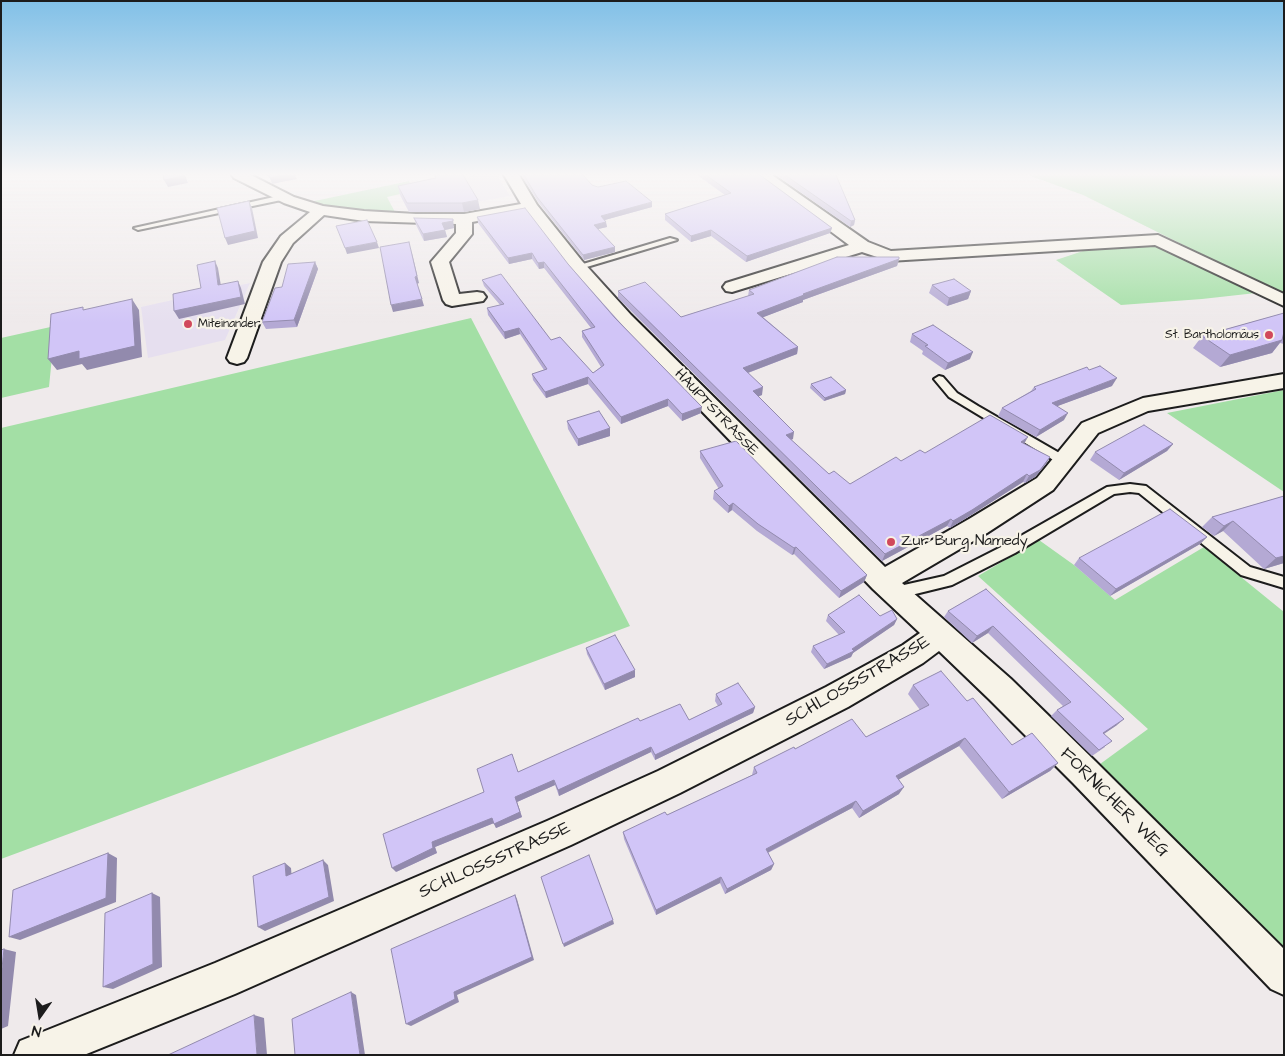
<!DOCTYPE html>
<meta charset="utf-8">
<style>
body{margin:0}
#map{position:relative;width:1285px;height:1056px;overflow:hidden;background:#efeaeb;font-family:"Architects Daughter",sans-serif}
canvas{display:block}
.frame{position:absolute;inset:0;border:2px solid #1c1c1c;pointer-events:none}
.north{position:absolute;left:15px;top:991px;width:50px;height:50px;-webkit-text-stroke:4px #f7f3e8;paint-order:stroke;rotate:193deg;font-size:14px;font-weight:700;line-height:20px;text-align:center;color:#1c1c1c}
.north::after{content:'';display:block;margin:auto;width:18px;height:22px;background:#1c1c1c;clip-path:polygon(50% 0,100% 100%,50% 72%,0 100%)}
</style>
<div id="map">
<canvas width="1285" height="1056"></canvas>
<div class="frame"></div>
<div class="north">N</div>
</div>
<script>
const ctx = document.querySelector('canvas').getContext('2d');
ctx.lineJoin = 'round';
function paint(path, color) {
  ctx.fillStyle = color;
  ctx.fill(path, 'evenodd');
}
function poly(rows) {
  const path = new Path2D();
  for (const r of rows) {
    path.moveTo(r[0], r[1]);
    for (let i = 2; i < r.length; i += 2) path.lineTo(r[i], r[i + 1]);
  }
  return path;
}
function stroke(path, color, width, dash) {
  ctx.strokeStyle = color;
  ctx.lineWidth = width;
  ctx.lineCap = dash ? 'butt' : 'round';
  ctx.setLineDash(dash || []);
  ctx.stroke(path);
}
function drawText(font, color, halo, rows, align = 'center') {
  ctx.font = font + ' "Architects Daughter",sans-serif';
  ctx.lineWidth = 4.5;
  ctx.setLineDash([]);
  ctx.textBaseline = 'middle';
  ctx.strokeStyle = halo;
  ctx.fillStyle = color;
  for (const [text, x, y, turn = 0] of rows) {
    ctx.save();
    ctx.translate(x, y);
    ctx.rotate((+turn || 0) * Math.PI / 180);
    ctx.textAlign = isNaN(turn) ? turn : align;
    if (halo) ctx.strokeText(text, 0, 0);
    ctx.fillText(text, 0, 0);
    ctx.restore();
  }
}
const built = poly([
 [475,175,497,175,510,196,444,208,430,183],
 [250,283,225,340,148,358,141,307]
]);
const green = poly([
 [1028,175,1284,175,1284,295,1083,195],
 [409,181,414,191,387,197,396,214,330,207,310,202],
 [1156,243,1256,293,1202,299,1121,305,1056,260,1098,246],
 [471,318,630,626,1,859,1,428],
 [55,326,49,387,1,398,1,338],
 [1284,390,1284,492,1167,413],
 [1039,540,1074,565,1115,600,1204,547,1284,612,1284,962,1096,767,1148,729,978,576]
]);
const service = poly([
 [283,195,287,197,286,199,138,230,134,228,283,195],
 [670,238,677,240,580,269,573,267,670,238],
 [939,376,943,377,957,393,978,406,1068,458,1070,461,1068,464,1060,464,949,397,934,379,939,376],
 [1130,484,1146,486,1250,567,1284,577,1284,588,1241,575,1139,493,1130,492,1114,494,1015,553,952,585,895,599,890,597,888,593,890,589,895,587,944,576,1005,545,1107,487,1130,484]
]);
const minor = poly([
 [232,175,251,175,294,197,323,206,364,211,416,214,464,214,521,204,504,175,519,175,537,205,582,261,631,315,885,567,969,519,1037,478,1082,423,1143,398,1284,374,1284,388,1148,411,1098,433,1053,490,987,533,902,583,1011,679,1095,761,1284,949,1284,995,1271,989,1073,783,989,699,939,651,923,663,848,707,680,793,571,845,235,994,84,1055,14,1055,20,1041,215,963,547,821,658,771,826,687,903,645,920,633,873,589,617,323,570,269,527,212,472,222,472,234,449,262,459,294,477,292,483,293,486,297,483,301,452,306,446,304,443,300,431,262,456,233,456,224,364,221,324,215,293,243,281,262,247,358,244,362,237,364,230,362,227,358,263,262,281,236,310,212,284,203,234,178,232,175],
 [755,175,772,175,868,242,891,251,1158,235,1284,294,1284,306,1155,245,889,261,862,252,732,292,726,291,723,287,726,283,849,245,755,175]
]);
const wall = poly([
 [434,175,480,209,464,212,409,212,400,195,398,186,435,178],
 [521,175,583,175,592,185,652,207,605,220,607,227,598,229,615,252,584,260,538,202],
 [697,175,760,175,832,228,830,233,746,262,711,236,691,242,665,220,665,214,725,195],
 [776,175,836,175,855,220,854,225,850,227],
 [477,217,568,264,701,413,682,421,668,406,621,424,588,384,546,398,533,380,532,374,544,370,520,334,505,339,488,315,487,308,500,305,484,286,482,280,551,340,593,373,601,367,582,337,582,331,591,328,544,268,539,269,532,259,509,264,478,223],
 [414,218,454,226,454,228,445,230,447,237,424,241,416,225],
 [899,259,897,266,803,300,803,302,763,317,798,347,797,354,748,373,762,395,758,396,793,439,791,440,829,474,850,484,901,461,925,453,1025,444,1046,464,1035,477,1025,483,1023,482,968,517,950,528,947,526,882,561,618,298,618,291,681,317,748,296,749,290],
 [315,262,318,269,297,327,266,329,262,322,282,287],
 [932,285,971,291,968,299,947,306,929,293],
 [1284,313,1284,344,1280,343,1272,353,1220,367,1193,348,1202,336],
 [912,334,970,359,945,370,922,354,923,351,910,342],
 [811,384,846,390,845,394,824,401,810,388],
 [1112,386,1057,406,1064,420,1036,437,998,416,1002,408,1031,391,1034,387],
 [567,421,610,428,610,436,578,446,568,429],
 [1173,444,1167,451,1119,480,1090,460,1095,452],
 [700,451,867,575,864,582,839,598,794,554,792,555,757,531,732,510,728,513,713,499,714,491,719,489,700,458],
 [1284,496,1284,563,1264,569,1223,531,1214,536,1202,527,1212,517],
 [1207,537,1200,544,1110,596,1074,565,1079,558],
 [986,589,1117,725,1104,734,1105,747,1092,756,1051,716,1057,710,1063,706,988,633,972,643,944,617,948,611],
 [828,615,880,616,897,619,894,625,853,653,851,657,824,669,811,652,813,646,839,635,826,621],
 [586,648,635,677,605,690,587,654],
 [913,685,967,701,1012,745,1058,763,1050,771,1002,799,959,746,898,779,899,794,859,818,852,808,768,853,774,864,771,870,725,894,720,883,656,915,624,839,623,832,667,815,752,775,754,767,795,749,866,737,920,710,908,694],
 [716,694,755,707,753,713,655,760,651,752,559,796,555,785,517,802,522,817,496,828,494,823,435,847,437,853,396,872,484,792,518,772,640,721,689,720,718,706,715,701]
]);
const shadedWall = poly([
 [185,175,188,183,168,187,164,180],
 [285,175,295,175,297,179,272,184,270,178],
 [478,200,480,209,464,212,462,203],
 [249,201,252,208,258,238,228,245,225,238],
 [652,202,652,207,601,221,601,216],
 [453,219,454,228,445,230,447,237,424,241,423,234,442,223],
 [855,220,854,225,850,227,851,221],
 [606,222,607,227,594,230,594,225],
 [832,228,830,233,746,262,747,256],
 [711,230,711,236,691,242,691,236],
 [377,242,379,248,347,254,345,248],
 [615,247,615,252,584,260,583,255],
 [411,249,419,283,417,284,415,277],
 [532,253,532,259,509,264,508,258],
 [899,259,897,266,803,300,803,302,756,320,757,313,803,294],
 [215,261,218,268,222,292,218,285],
 [315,262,318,269,297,327,294,320],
 [544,262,544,268,539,269,538,263],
 [238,281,241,288,245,304,179,319,174,311],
 [971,291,968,299,947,306,949,298],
 [132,299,139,310,142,357,87,370,82,364,57,370,48,359],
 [422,299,424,306,393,312,391,305],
 [519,328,520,334,505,339,504,332],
 [1282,340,1272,353,1220,367,1230,355],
 [798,347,797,354,742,375,743,368],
 [973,352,970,359,945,370,948,363],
 [588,377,588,384,546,398,545,392],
 [1117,378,1112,386,1047,410,1052,403],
 [763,387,762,395,752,399,753,391],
 [846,390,845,394,824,401,825,398],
 [668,399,668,406,621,424,621,417],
 [702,407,701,413,682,421,682,414],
 [1068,413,1064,420,1036,437,1040,430],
 [610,428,610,436,578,446,578,439],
 [794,432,793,439,784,442,786,435],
 [1028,437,1024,444,1021,442],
 [1173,444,1167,451,1119,480,1124,473],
 [1050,457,1046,464,1035,477,1025,483,1029,476],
 [1027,474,1023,482,968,517,950,528,953,521],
 [733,503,732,510,728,513,729,506],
 [951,519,947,526,882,561,885,554],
 [1233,521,1223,531,1214,536,1224,526],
 [1207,537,1200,544,1110,596,1116,589],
 [796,547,794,554,792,555,794,548],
 [1284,556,1284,563,1264,569,1276,558],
 [867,575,864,582,839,598,841,591],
 [897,619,894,625,853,653,851,657,824,669,827,664,852,649],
 [993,626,988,633,972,643,977,636],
 [635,670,635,677,605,690,604,684],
 [755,707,753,713,655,760,655,755],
 [1124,719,1117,725,1096,739,1103,733],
 [965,738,959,746,891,784,896,776],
 [651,747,651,752,559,796,558,790],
 [1058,763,1050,771,1002,799,1009,792],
 [554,780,555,785,517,802,522,817,496,828,494,824,515,797],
 [904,787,899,794,859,818,863,811],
 [856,801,852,808,763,855,766,849],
 [492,818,494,823,435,847,437,853,396,872,392,868,432,842],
 [108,853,117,858,116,902,20,940,9,937],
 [323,860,328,865,334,901,265,931,258,927],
 [285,863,291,868,292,880,286,876],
 [774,864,771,870,725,894,727,889],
 [721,877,720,883,656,915,656,910],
 [152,893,160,897,162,967,113,989,103,987],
 [515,895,517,899,534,960,457,995,459,1002,411,1026,406,1024,454,992],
 [613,920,614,924,564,947,563,944],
 [4,949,16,952,8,1026,1,1029,1,978],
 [351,992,356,995,365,1055,360,1055],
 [254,1015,264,1018,267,1055,257,1055]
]);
const building = poly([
 [163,175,184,175,184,176,164,180,163,175],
 [268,175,285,175,270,178,268,175],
 [435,175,463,175,478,200,462,203,407,203,398,186,436,178,435,175],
 [524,175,583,175,592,185,598,187,626,181,652,202,601,216,606,222,594,225,615,247,583,255,537,197,524,175],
 [706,175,760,175,832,228,747,256,711,230,691,236,665,214,731,193,706,175],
 [785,175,836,175,855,220,851,221,785,175],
 [249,201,255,231,225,238,217,208,249,201],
 [525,208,568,264,615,318,702,407,682,414,668,399,621,417,588,377,545,392,532,374,547,369,519,328,504,332,487,308,504,304,482,280,501,274,551,340,560,337,593,373,604,365,582,331,595,327,544,262,538,263,532,253,508,258,477,217,525,208],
 [414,218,453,219,453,221,442,223,445,230,423,234,414,218],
 [367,220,377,242,345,248,336,226,367,220],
 [409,242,417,276,415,277,422,299,391,305,380,247,409,242],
 [837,257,899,257,899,259,803,294,804,295,757,313,798,347,743,368,763,387,753,391,794,432,786,435,829,474,834,471,850,484,896,457,901,461,920,450,925,453,990,415,1028,437,1021,442,1050,457,1040,470,1029,476,1027,474,972,510,953,521,951,519,885,554,618,291,645,282,681,317,754,294,749,290,837,257],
 [215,261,218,285,238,281,241,297,174,311,173,294,201,288,197,265,215,261],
 [315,262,294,320,262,322,275,288,282,287,288,264,315,262],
 [954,279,971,291,949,298,932,285,954,279],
 [132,299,135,346,79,359,79,351,48,359,51,314,83,307,83,310,132,299],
 [1284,313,1284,332,1282,340,1230,355,1202,336,1284,313],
 [933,325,973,352,948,363,925,346,928,345,912,334,933,325],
 [1100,366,1117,378,1052,403,1068,413,1040,430,1002,408,1036,389,1034,387,1087,367,1089,370,1100,366],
 [831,377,846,390,825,398,811,384,831,377],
 [599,411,610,428,578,439,567,421,599,411],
 [1144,425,1173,444,1124,473,1095,452,1144,425],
 [736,441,867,575,841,591,796,547,794,548,758,524,733,503,729,506,714,491,723,486,700,451,736,441],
 [1284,496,1284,556,1276,558,1233,521,1224,526,1212,517,1284,496],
 [1170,509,1207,537,1116,589,1079,558,1170,509],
 [986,589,1124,719,1103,733,1112,741,1099,750,1057,710,1071,702,993,626,977,636,948,611,986,589],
 [859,595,880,616,892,610,897,619,852,649,854,651,827,664,813,646,845,632,828,615,859,595],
 [615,635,635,670,604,684,586,648,615,635],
 [941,671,967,701,973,698,1012,745,1032,733,1058,763,1009,792,965,738,896,776,904,787,863,811,856,801,766,849,774,864,727,889,721,877,656,910,623,832,665,812,667,815,757,773,754,767,794,747,795,749,852,719,866,737,929,705,913,685,941,671],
 [738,683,755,707,655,755,651,747,558,790,554,780,515,797,520,812,494,824,492,818,432,842,433,848,392,868,383,834,484,792,477,769,512,754,518,772,638,718,640,721,680,704,689,720,722,704,716,694,738,683],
 [108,853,106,898,9,937,13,890,108,853],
 [589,855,613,920,563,944,541,877,589,855],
 [323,860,329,897,258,927,253,876,285,863,286,876,323,860],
 [152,893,153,964,103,987,105,913,152,893],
 [515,895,532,957,454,992,455,999,406,1024,391,949,515,895],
 [4,949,1,978,1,950,4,949],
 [351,992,360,1055,295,1055,292,1019,351,992],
 [254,1015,257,1055,168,1055,254,1015]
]);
const markers = [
 [188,324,5,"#d1495b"],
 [1269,335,5,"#d1495b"],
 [891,542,5,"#d1495b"]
];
const farPoinames = [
 ["Miteinander",198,324],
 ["St. Bartholomäus",1259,335,"right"]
];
const streetNames = [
 ["HAUPTSTRASSE",716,413,46]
];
const poiNames = [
 ["Zur Burg Namedy",901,542]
];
const nearStreetnames = [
 ["SCHLOSSSTRASSE",858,682,-30],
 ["FORNICHER WEG",1114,803,45],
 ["SCHLOSSSTRASSE",495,861,-24]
];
paint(built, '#e6dfef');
paint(green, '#a3dfa5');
stroke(service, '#1c1c1c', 4);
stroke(minor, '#1c1c1c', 4);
paint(service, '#f7f3e8');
paint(minor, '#f7f3e8');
paint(wall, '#b4a9d4');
paint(shadedWall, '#928aad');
paint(building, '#d1c5f7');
stroke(building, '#928aad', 1);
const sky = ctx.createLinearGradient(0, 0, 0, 323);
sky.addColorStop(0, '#81c0e7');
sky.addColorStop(0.54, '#f8f6f6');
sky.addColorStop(1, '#f8f6f600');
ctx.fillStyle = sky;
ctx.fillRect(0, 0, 1285, 323);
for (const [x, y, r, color] of markers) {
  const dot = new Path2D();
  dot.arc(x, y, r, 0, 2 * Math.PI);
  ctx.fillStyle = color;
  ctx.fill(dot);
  stroke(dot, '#f7f3e8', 2);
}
drawText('12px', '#1c1c1c', '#f7f3e8', farPoinames, 'left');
drawText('15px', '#1c1c1c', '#f7f3e8', streetNames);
drawText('15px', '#1c1c1c', '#f7f3e8', poiNames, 'left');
drawText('18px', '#1c1c1c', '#f7f3e8', nearStreetnames);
</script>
